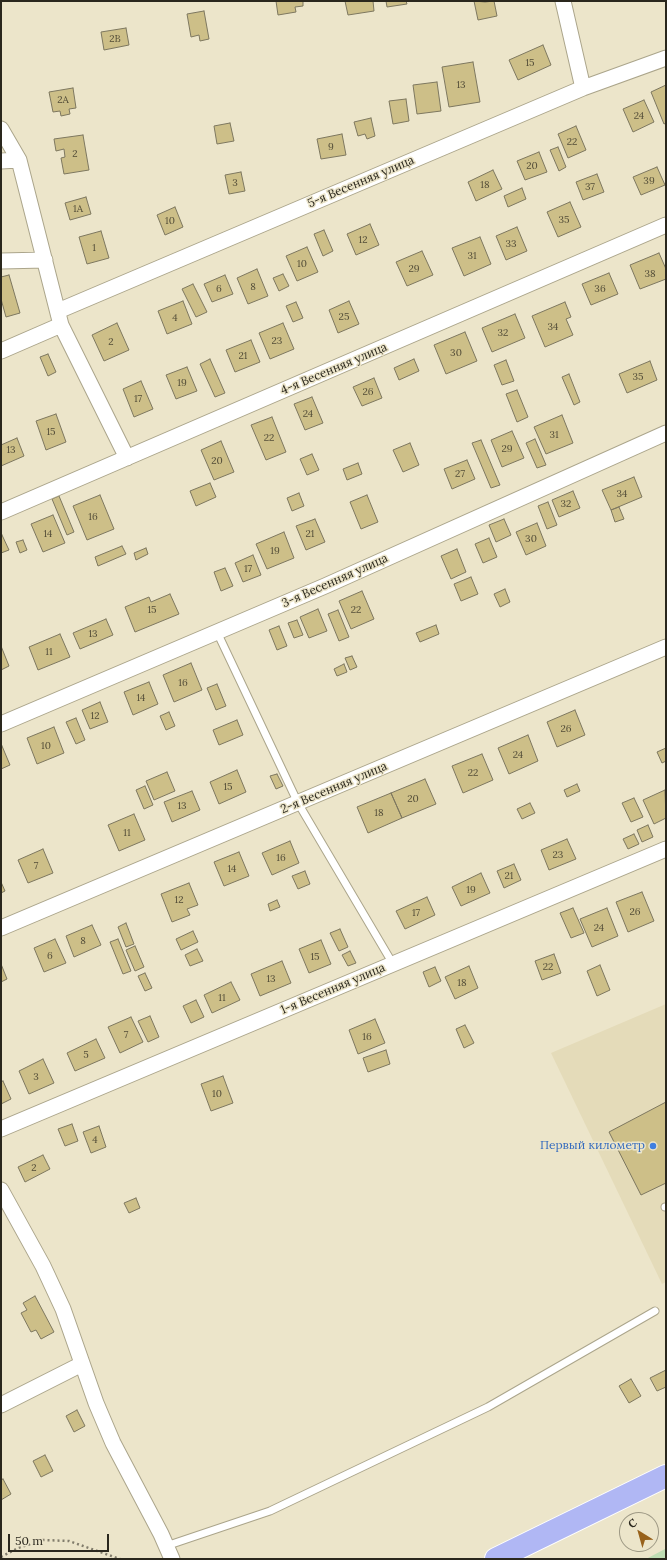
<!DOCTYPE html>
<meta charset="utf-8">
<style>
body{margin:0}
#map{position:relative;width:667px;height:1560px;overflow:hidden;background:#ece5ca;font-family:Lora,serif}
canvas{display:block}
.frame{position:absolute;inset:0;border:2px solid #2a271d;pointer-events:none}
.north{position:absolute;left:619px;top:1512px;width:40px;height:40px;box-sizing:border-box;background:#ece5ca;border:1px solid #9e9985;border-radius:50%;rotate:323deg;font-size:11px;font-weight:700;line-height:16px;text-align:center;color:#2a271d}
.north::after{content:'';display:block;margin:auto;width:14px;height:18px;background:#98621b;clip-path:polygon(50% 0,100% 100%,50% 72%,0 100%)}
.scale{position:absolute;left:8px;top:1534px;width:101px;height:18px;box-sizing:border-box;border:2px solid #2a271d;border-top:0;padding-left:5px;font-size:12px;line-height:14px;white-space:nowrap;color:#2a271d;-webkit-text-stroke:3px #ece5ca;paint-order:stroke}
</style>
<div id="map">
<canvas width="667" height="1560"></canvas>
<div class="frame"></div>
<div class="north">С</div>
<div class="scale">50 m</div>
</div>
<script>
const ctx = document.querySelector('canvas').getContext('2d');
ctx.lineJoin = 'round';
function paint(path, color) {
  ctx.fillStyle = color;
  ctx.fill(path, 'evenodd');
}
function poly(rows) {
  const path = new Path2D();
  for (const r of rows) {
    path.moveTo(r[0], r[1]);
    for (let i = 2; i < r.length; i += 2) path.lineTo(r[i], r[i + 1]);
  }
  return path;
}
function stroke(path, color, width, dash) {
  ctx.strokeStyle = color;
  ctx.lineWidth = width;
  ctx.lineCap = dash ? 'butt' : 'round';
  ctx.setLineDash(dash || []);
  ctx.stroke(path);
}
function drawText(font, color, halo, rows, align = 'center') {
  ctx.font = font + ' Lora,serif';
  ctx.lineWidth = 3;
  ctx.setLineDash([]);
  ctx.textBaseline = 'middle';
  ctx.strokeStyle = halo;
  ctx.fillStyle = color;
  for (const [text, x, y, turn = 0] of rows) {
    ctx.save();
    ctx.translate(x, y);
    ctx.rotate((+turn || 0) * Math.PI / 180);
    ctx.textAlign = isNaN(turn) ? turn : align;
    if (halo) ctx.strokeText(text, 0, 0);
    ctx.fillText(text, 0, 0);
    ctx.restore();
  }
}
const built = poly([
 [666,1004,666,1282,662,1284,551,1053]
]);
const green = poly([
 [666,1548,666,1559,646,1559,665,1549]
]);
const building = poly([
 [276,1,303,1,303,6,295,7,296,12,278,15,276,1],
 [345,1,373,1,374,11,348,15,345,1],
 [386,1,406,1,407,4,387,7,386,1],
 [474,1,485,2,494,1,497,16,478,20,474,1],
 [204,11,209,39,200,41,199,35,191,37,187,14,204,11],
 [126,28,129,45,104,50,101,32,126,28],
 [543,45,551,65,518,80,509,60,543,45],
 [473,62,480,102,449,107,442,67,473,62],
 [437,82,441,111,417,114,413,85,437,82],
 [666,85,666,123,664,124,651,92,666,85],
 [73,88,76,108,69,109,70,114,61,116,60,111,53,112,49,92,73,88],
 [406,99,409,121,393,124,389,101,406,99],
 [644,100,654,122,633,132,623,109,644,100],
 [371,118,375,136,367,139,365,134,358,136,354,122,371,118],
 [230,123,234,141,217,144,214,126,230,123],
 [576,126,586,150,568,158,558,134,576,126],
 [342,134,346,155,321,159,317,139,342,134],
 [83,135,89,170,64,174,61,158,65,157,64,149,56,151,54,139,83,135],
 [558,147,566,167,559,171,550,150,558,147],
 [539,152,547,172,525,180,517,161,539,152],
 [657,167,665,185,641,195,633,177,657,167],
 [493,170,502,189,476,201,468,182,493,170],
 [241,172,245,191,229,194,225,175,241,172],
 [597,174,604,192,583,200,576,182,597,174],
 [522,188,526,199,508,207,504,196,522,188],
 [86,197,91,214,70,220,65,203,86,197],
 [570,202,581,227,558,237,547,212,570,202],
 [175,207,183,227,165,235,157,215,175,207],
 [370,224,379,245,356,255,347,234,370,224],
 [517,227,527,251,506,260,496,236,517,227],
 [324,230,333,251,323,256,314,234,324,230],
 [101,231,109,258,87,264,79,237,101,231],
 [480,237,491,264,464,276,452,248,480,237],
 [307,247,318,272,297,281,286,256,307,247],
 [422,251,433,275,407,286,396,262,422,251],
 [659,253,666,269,666,279,640,289,630,265,659,253],
 [257,269,268,296,248,304,237,278,257,269],
 [609,273,618,294,591,305,582,284,609,273],
 [283,274,289,286,279,291,273,278,283,274],
 [9,275,20,313,6,317,1,299,1,277,9,275],
 [225,275,233,294,212,302,204,284,225,275],
 [193,284,207,312,196,317,182,289,193,284],
 [183,301,192,324,167,334,158,311,183,301],
 [349,301,359,324,338,333,329,310,349,301],
 [296,302,303,318,293,322,286,306,296,302],
 [565,302,571,317,566,319,573,335,545,347,532,316,565,302],
 [515,314,525,338,492,352,482,328,515,314],
 [117,323,129,350,104,361,92,335,117,323],
 [283,323,294,349,270,359,259,333,283,323],
 [465,332,477,361,446,374,434,345,465,332],
 [251,340,260,362,235,372,226,350,251,340],
 [48,354,56,372,48,376,40,357,48,354],
 [210,359,225,393,215,397,200,364,210,359],
 [414,359,419,371,399,380,394,368,414,359],
 [506,360,514,381,502,385,494,365,506,360],
 [650,361,657,380,627,393,619,374,650,361],
 [187,367,197,391,176,399,166,375,187,367],
 [569,374,580,402,574,405,562,377,569,374],
 [374,378,382,398,362,406,353,387,374,378],
 [141,381,153,409,134,417,123,389,141,381],
 [517,390,528,417,517,422,506,394,517,390],
 [312,397,323,423,305,430,294,404,312,397],
 [56,414,66,442,46,450,36,421,56,414],
 [562,415,573,443,546,454,534,427,562,415],
 [272,417,286,452,266,460,251,425,272,417],
 [512,431,524,458,502,467,491,440,512,431],
 [17,438,24,456,1,466,1,445,17,438],
 [535,439,546,465,537,468,526,443,535,439],
 [481,440,500,485,491,488,472,443,481,440],
 [221,441,234,472,214,480,201,450,221,441],
 [410,443,419,465,403,472,393,450,410,443],
 [312,454,319,470,307,475,300,459,312,454],
 [467,460,475,479,452,489,444,469,467,460],
 [358,463,362,474,347,480,343,469,358,463],
 [634,477,642,497,611,510,602,490,634,477],
 [210,483,216,497,196,506,190,491,210,483],
 [573,491,580,508,559,517,552,500,573,491],
 [299,493,304,506,292,511,287,498,299,493],
 [100,495,114,529,87,540,73,506,100,495],
 [367,495,378,522,361,529,350,502,367,495],
 [59,496,74,532,67,535,52,499,59,496],
 [548,502,557,525,547,529,538,506,548,502],
 [619,507,624,519,615,522,611,510,619,507],
 [53,515,65,543,43,552,31,524,53,515],
 [315,519,325,542,306,550,296,526,315,519],
 [504,519,511,535,496,542,489,525,504,519],
 [537,523,546,546,526,555,516,532,537,523],
 [284,532,294,558,267,569,256,544,284,532],
 [2,535,9,550,1,553,1,536,2,535],
 [489,538,497,557,483,563,475,544,489,538],
 [23,540,27,550,20,553,16,542,23,540],
 [122,546,126,554,98,566,95,557,122,546],
 [146,548,148,554,136,560,134,553,146,548],
 [457,549,466,572,451,579,441,556,457,549],
 [253,555,261,575,243,582,235,563,253,555],
 [225,568,233,586,221,591,214,572,225,568],
 [471,577,478,594,461,601,454,584,471,577],
 [505,589,510,602,500,607,494,594,505,589],
 [362,591,374,619,351,629,339,601,362,591],
 [170,594,179,614,135,632,125,607,149,597,151,602,170,594],
 [318,609,327,631,309,638,300,617,318,609],
 [338,610,349,637,339,641,328,614,338,610],
 [106,619,113,635,80,649,73,633,106,619],
 [297,620,303,635,294,638,288,623,297,620],
 [436,625,439,634,420,642,416,633,436,625],
 [279,626,287,646,277,650,269,630,279,626],
 [60,634,70,657,38,670,29,647,60,634],
 [1,646,9,666,1,670,1,646],
 [352,656,357,667,350,670,345,658,352,656],
 [191,663,202,690,174,702,163,675,191,663],
 [344,664,347,672,337,676,334,669,344,664],
 [149,682,158,704,133,715,124,692,149,682],
 [217,684,226,706,216,710,207,688,217,684],
 [100,702,108,722,90,729,82,710,100,702],
 [575,710,585,735,557,747,547,722,575,710],
 [169,712,175,726,166,730,160,716,169,712],
 [76,718,85,740,76,744,66,722,76,718],
 [237,720,243,735,219,745,213,730,237,720],
 [54,727,64,753,37,764,27,738,54,727],
 [528,735,538,761,509,774,498,748,528,735],
 [2,746,10,765,1,769,1,747,2,746],
 [666,748,666,761,662,763,657,752,666,748],
 [482,754,493,780,463,793,452,766,482,754],
 [237,770,246,792,219,804,210,782,237,770],
 [167,772,175,791,154,800,146,781,167,772],
 [277,774,283,786,276,789,270,776,277,774],
 [425,779,436,804,402,818,391,793,425,779],
 [577,784,580,791,567,797,564,790,577,784],
 [145,786,153,805,144,809,136,790,145,786],
 [665,790,666,818,654,824,643,800,665,790],
 [192,791,200,810,172,822,164,802,192,791],
 [391,793,402,818,368,833,357,807,391,793],
 [634,798,643,817,631,822,622,803,634,798],
 [530,803,535,813,522,819,517,809,530,803],
 [134,814,145,840,119,851,108,825,134,814],
 [648,825,653,837,642,842,637,830,648,825],
 [634,834,639,844,628,849,623,839,634,834],
 [567,839,576,859,549,870,541,850,567,839],
 [290,841,299,863,272,875,262,853,290,841],
 [43,849,53,873,28,883,18,860,43,849],
 [239,852,249,876,224,886,214,862,239,852],
 [514,864,521,880,504,888,497,871,514,864],
 [305,871,310,884,298,889,292,876,305,871],
 [481,873,490,893,461,906,452,887,481,873],
 [1,882,5,891,1,893,1,882],
 [189,883,198,905,187,909,190,915,172,922,161,894,189,883],
 [642,892,654,921,628,932,616,902,642,892],
 [427,897,435,915,405,929,396,911,427,897],
 [277,900,280,907,270,911,268,904,277,900],
 [573,908,584,933,571,938,560,913,573,908],
 [607,908,618,936,592,947,580,919,607,908],
 [126,923,134,944,126,947,118,927,126,923],
 [92,925,101,945,74,957,66,936,92,925],
 [340,929,348,947,339,951,330,933,340,929],
 [193,931,198,942,181,950,176,939,193,931],
 [55,939,66,963,44,972,34,948,55,939],
 [118,939,131,971,123,974,110,942,118,939],
 [321,940,331,964,309,973,299,949,321,940],
 [135,946,144,967,135,971,126,950,135,946],
 [197,949,203,961,190,966,185,955,197,949],
 [350,951,356,963,348,966,342,955,350,951],
 [554,954,561,973,542,980,535,961,554,954],
 [282,961,291,983,260,996,251,974,282,961],
 [1,964,7,979,1,982,1,964],
 [600,965,610,990,597,996,587,971,600,965],
 [469,966,478,988,455,999,445,977,469,966],
 [435,967,441,981,429,987,423,972,435,967],
 [145,973,152,988,145,991,138,976,145,973],
 [231,982,240,1000,212,1013,204,995,231,982],
 [196,1000,204,1017,191,1023,183,1006,196,1000],
 [150,1016,159,1037,148,1042,138,1021,150,1016],
 [131,1017,143,1042,120,1053,108,1027,131,1017],
 [375,1019,385,1043,358,1054,349,1030,375,1019],
 [465,1025,474,1043,464,1048,456,1029,465,1025],
 [96,1039,105,1058,75,1071,67,1053,96,1039],
 [386,1050,390,1064,368,1072,363,1058,386,1050],
 [43,1059,54,1083,29,1094,19,1071,43,1059],
 [223,1076,233,1103,211,1111,201,1084,223,1076],
 [3,1081,11,1099,1,1104,1,1082,3,1081],
 [666,1102,666,1183,641,1195,609,1132,666,1102],
 [72,1124,78,1141,65,1146,58,1129,72,1124],
 [99,1126,106,1147,91,1153,83,1132,99,1126],
 [43,1155,50,1169,25,1182,18,1167,43,1155],
 [136,1198,140,1208,129,1213,124,1203,136,1198],
 [35,1296,54,1332,41,1339,36,1330,31,1332,21,1313,27,1310,23,1303,35,1296],
 [666,1370,666,1387,657,1391,650,1378,666,1370],
 [631,1379,641,1396,629,1403,619,1386,631,1379],
 [77,1410,85,1426,74,1432,66,1416,77,1410],
 [45,1455,53,1471,41,1477,33,1461,45,1455],
 [3,1479,11,1494,1,1500,1,1480,3,1479]
]);
const path = poly([
 [1,1557,18,1548,43,1540,69,1541,120,1559]
]);
const lane = poly([
 [217,632,298,803,393,964],
 [665,1207,666,1207],
 [166,1546,270,1511,488,1407,655,1311]
]);
const street = poly([
 [563,1,583,88],
 [1,129,19,160,61,325,127,458],
 [1,161,19,160],
 [1,261,45,260],
 [58,311,583,88,666,58],
 [1,351,61,325],
 [1,512,666,225],
 [1,724,325,586,666,433],
 [1,928,666,647],
 [1,1129,666,849],
 [1,1190,43,1266,63,1309,96,1403,113,1443,161,1534,172,1559],
 [1,1405,82,1364]
]);
const primary = poly([
 [496,1559,666,1476]
]);
const markers = [
 [653,1146,4,"#3f7fe0"]
];
const numberNames = [
 ["2В",115,39],
 ["15",530,63],
 ["13",461,85],
 ["2А",63,100],
 ["24",639,116],
 ["22",572,142],
 ["9",331,147],
 ["2",75,154],
 ["20",532,166],
 ["39",649,181],
 ["3",235,183],
 ["18",485,185],
 ["37",590,187],
 ["1А",78,209],
 ["35",564,220],
 ["10",170,221],
 ["12",363,240],
 ["33",511,244],
 ["1",94,248],
 ["31",472,256],
 ["10",302,264],
 ["29",414,269],
 ["38",650,274],
 ["8",253,287],
 ["6",219,289],
 ["36",600,289],
 ["25",344,317],
 ["4",175,318],
 ["34",553,327],
 ["32",503,333],
 ["23",277,341],
 ["2",111,342],
 ["30",456,353],
 ["21",243,356],
 ["35",638,377],
 ["19",182,383],
 ["26",368,392],
 ["17",138,399],
 ["24",308,414],
 ["15",51,432],
 ["31",554,435],
 ["22",269,438],
 ["29",507,449],
 ["13",11,450],
 ["20",217,461],
 ["27",460,474],
 ["34",622,494],
 ["32",566,504],
 ["16",93,517],
 ["14",48,534],
 ["21",310,534],
 ["30",531,539],
 ["19",275,551],
 ["17",248,569],
 ["15",152,610],
 ["22",356,610],
 ["13",93,634],
 ["11",49,652],
 ["16",183,683],
 ["14",141,698],
 ["12",95,716],
 ["26",566,729],
 ["10",46,746],
 ["24",518,755],
 ["22",473,773],
 ["15",228,787],
 ["20",413,799],
 ["13",182,806],
 ["18",379,813],
 ["11",127,833],
 ["23",558,855],
 ["16",281,858],
 ["7",36,866],
 ["14",232,869],
 ["21",509,876],
 ["19",471,890],
 ["12",179,900],
 ["26",635,912],
 ["17",416,913],
 ["24",599,928],
 ["8",83,941],
 ["6",50,956],
 ["15",315,957],
 ["22",548,967],
 ["13",271,979],
 ["18",462,983],
 ["11",222,998],
 ["7",126,1035],
 ["16",367,1037],
 ["5",86,1055],
 ["3",36,1077],
 ["10",217,1094],
 ["4",95,1140],
 ["2",34,1168]
];
const streetNames = [
 ["5-я Весенняя улица",361,182,-23],
 ["4-я Весенняя улица",334,369,-23],
 ["3-я Весенняя улица",335,581,-24],
 ["2-я Весенняя улица",334,788,-23],
 ["1-я Весенняя улица",333,989,-23]
];
const shopNames = [
 ["Первый километр",645,1146]
];
paint(built, '#e4dbb9');
paint(green, '#bfddb3');
paint(building, '#cdbf88');
stroke(building, '#7d775f', 1);
stroke(lane, '#aba58b', 9);
stroke(street, '#aba58b', 17);
stroke(primary, '#fff', 24);
stroke(path, '#827d6c', 2.5, [2, 3]);
stroke(lane, '#fff', 7);
stroke(street, '#fff', 15);
stroke(primary, '#b0b7f4', 22);
for (const [x, y, r, color] of markers) {
  const dot = new Path2D();
  dot.arc(x, y, r, 0, 2 * Math.PI);
  ctx.fillStyle = color;
  ctx.fill(dot);
  stroke(dot, '#ece5ca', 1.5);
}
drawText('10px', '#534d38', null, numberNames);
drawText('12px', '#2a271d', '#ece5ca', streetNames);
drawText('12px', '#366cbe', '#ece5ca', shopNames, 'right');
</script>
